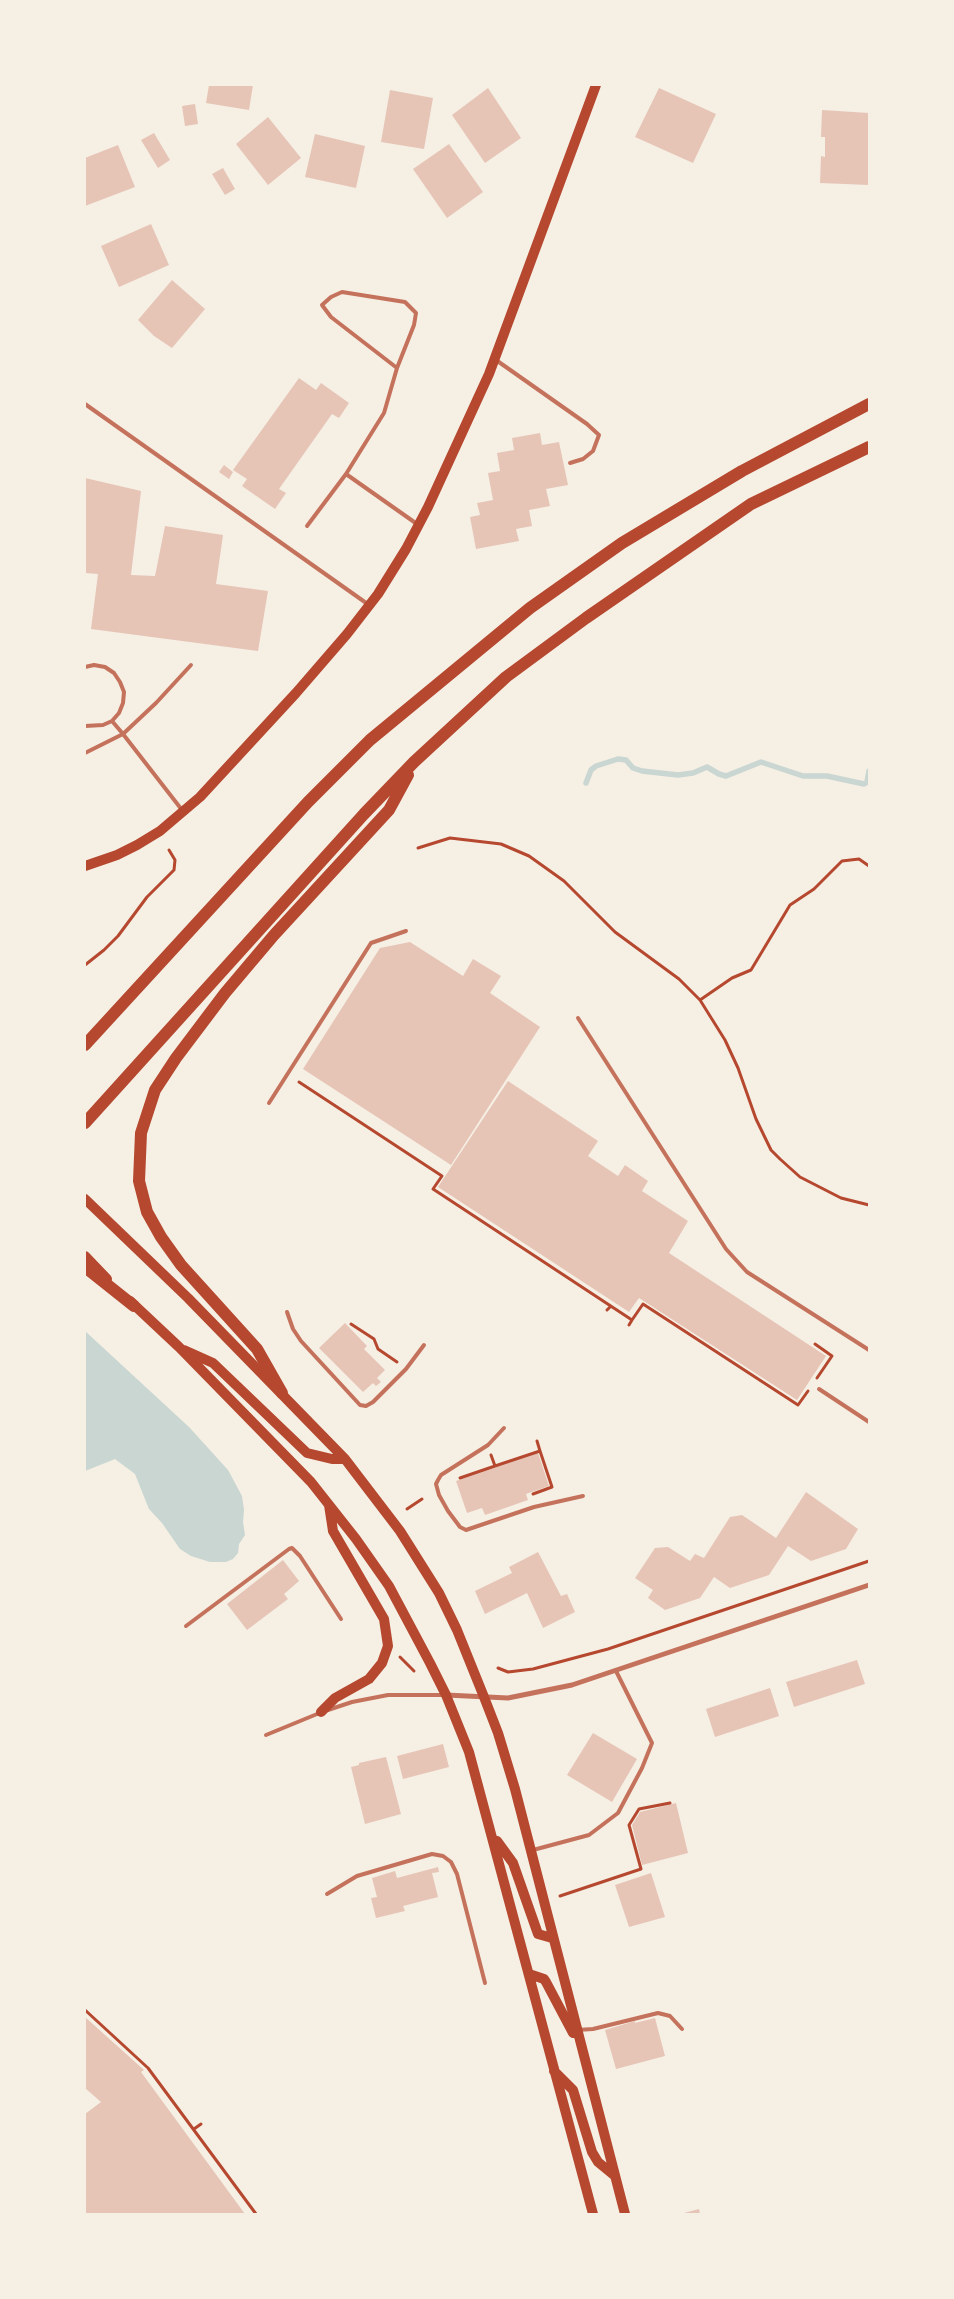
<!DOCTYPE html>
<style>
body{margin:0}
#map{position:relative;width:954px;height:2299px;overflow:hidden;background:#f6efe4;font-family:Manrope,sans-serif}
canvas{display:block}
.frame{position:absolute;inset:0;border:86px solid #f6efe4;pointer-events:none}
</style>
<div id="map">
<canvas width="954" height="2299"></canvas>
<div class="frame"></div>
</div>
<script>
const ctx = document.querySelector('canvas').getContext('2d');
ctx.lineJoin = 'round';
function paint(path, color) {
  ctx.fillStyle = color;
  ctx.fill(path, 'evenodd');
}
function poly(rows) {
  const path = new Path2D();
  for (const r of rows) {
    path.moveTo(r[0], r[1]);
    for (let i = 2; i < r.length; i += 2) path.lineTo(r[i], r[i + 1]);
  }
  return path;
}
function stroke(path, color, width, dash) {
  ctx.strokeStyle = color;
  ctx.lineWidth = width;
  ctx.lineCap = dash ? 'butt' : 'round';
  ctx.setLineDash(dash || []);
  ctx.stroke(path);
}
const water = poly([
 [85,1331,189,1427,228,1470,242,1496,244,1510,243,1522,245,1535,239,1544,238,1553,233,1559,226,1562,210,1562,191,1556,180,1549,162,1523,149,1509,135,1474,115,1459,85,1471]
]);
const stream = poly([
 [586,783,591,770,596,766,618,759,626,760,633,768,642,771,678,775,693,773,707,767,719,774,726,776,761,762,803,776,827,776,864,784,867,782,869,771]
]);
const building = poly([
 [209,85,253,85,249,110,206,103],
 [488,88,521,138,485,163,452,115],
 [659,88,716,114,693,163,635,137],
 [390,90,433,98,424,149,381,142],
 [195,104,198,124,185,126,182,106],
 [822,110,869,113,869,185,820,183,821,156,825,157,825,137,821,137],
 [268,117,301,158,268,185,236,144],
 [154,133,170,160,158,168,141,140],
 [315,134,365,146,356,188,305,177],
 [449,144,483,192,447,218,413,169],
 [118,145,135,187,85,206,85,158],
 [223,168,235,189,225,195,212,174],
 [151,224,169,265,119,287,101,246],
 [172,280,205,309,172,348,154,336,138,320],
 [299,378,316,390,321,383,349,403,339,418,332,414,279,489,286,493,275,509,242,486,247,479,233,470],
 [540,433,542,445,559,442,568,485,546,489,550,506,529,510,532,526,516,529,519,541,476,549,470,517,480,515,477,503,493,500,488,473,500,471,497,453,514,450,512,438],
 [224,465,233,472,229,479,219,472],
 [85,478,141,491,131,575,155,576,165,526,223,535,216,584,268,591,258,651,91,629,98,574,85,573],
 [410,942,463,976,473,959,501,976,490,993,540,1027,451,1165,303,1069,380,948],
 [508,1081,598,1141,588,1156,618,1176,625,1165,648,1181,642,1191,688,1221,669,1253,826,1356,797,1400,639,1298,629,1312,438,1187],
 [345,1323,367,1346,364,1349,385,1370,377,1378,381,1382,376,1386,373,1383,363,1392,319,1348],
 [538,1453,549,1486,526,1494,528,1500,485,1515,482,1508,467,1513,456,1481],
 [806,1492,858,1529,846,1549,811,1561,788,1546,769,1575,730,1588,714,1577,700,1598,665,1610,648,1598,653,1590,635,1578,655,1548,668,1547,690,1561,695,1554,704,1558,730,1517,742,1515,776,1538],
 [538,1552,561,1596,567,1594,575,1612,543,1628,527,1593,485,1614,475,1591,512,1573,509,1567],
 [283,1560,299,1581,284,1594,288,1599,247,1630,227,1604],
 [857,1660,865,1684,794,1707,786,1682],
 [770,1688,779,1716,715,1737,706,1709],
 [593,1733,637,1759,612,1802,567,1775],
 [443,1744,449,1767,403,1779,397,1756],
 [386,1757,401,1814,365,1824,351,1767,359,1765,359,1763],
 [676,1803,688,1853,642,1865,632,1825,640,1812],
 [438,1867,439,1872,432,1873,438,1897,403,1906,405,1911,376,1918,371,1898,377,1897,372,1878,395,1871,397,1878],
 [651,1873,665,1917,629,1927,615,1885],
 [85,2017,144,2070,141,2072,245,2214,85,2214,85,2114,101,2102,85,2088],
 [655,2018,665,2056,616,2069,605,2030,635,2021,635,2023],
 [699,2209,700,2214,684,2214,684,2213]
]);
const path = poly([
 [418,848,450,838,501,844,529,856,564,881,615,932,679,979,700,1000,725,1040,738,1068,756,1119,771,1150,780,1159,800,1177,841,1198,869,1205],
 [85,965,104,950,118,936,147,897,174,870,175,860,169,850],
 [700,1000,732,978,751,970,790,905,814,889,842,861,859,859,869,866],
 [299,1082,442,1176,433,1189,632,1320,643,1304,798,1405,808,1391],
 [607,1310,611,1306],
 [351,1324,374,1339,378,1349,397,1362],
 [629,1325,632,1320],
 [815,1344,832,1356,817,1378],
 [537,1441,540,1451],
 [491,1455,495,1466,540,1451,552,1487,533,1494],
 [460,1478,495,1466],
 [407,1509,422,1499],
 [400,1657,414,1671],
 [498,1668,508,1672,533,1669,608,1649,869,1561],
 [560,1896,641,1869,629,1825,639,1809,670,1803],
 [85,2010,148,2068,256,2214],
 [194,2129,201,2124]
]);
const service = poly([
 [496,360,587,424,599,435,593,451,583,459,570,463],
 [397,368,331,317,322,305,331,297,342,292,405,302,416,313,414,325,397,368,384,413,346,474,417,524],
 [85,404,369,605],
 [307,526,346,474],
 [85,667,94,665,105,667,114,673,120,682,124,692,123,703,119,713,112,721,103,725,85,726],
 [112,721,123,734,156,703,191,665],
 [85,753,123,734,182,810],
 [578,1018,726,1249,736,1260,747,1272,869,1350],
 [269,1103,371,943,406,931],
 [287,1312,293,1329,301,1341,360,1405,366,1406,373,1402,406,1369,424,1345],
 [819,1389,869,1422],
 [504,1428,488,1445,441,1475,438,1480,436,1484,439,1495,448,1511,460,1527,466,1530,534,1507,583,1496],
 [186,1626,289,1549,292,1548,300,1556,341,1619],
 [328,1710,352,1702,388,1695,444,1695],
 [266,1735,322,1712],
 [533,1850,589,1835,618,1813,642,1768,652,1743,616,1671],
 [327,1894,357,1876,432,1854,443,1856,451,1862,457,1874,485,1983],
 [577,2030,593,2029,658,2013,670,2016,682,2029]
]);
const minor = poly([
 [446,1695,508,1698,572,1685,869,1585]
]);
const secondary = poly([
 [85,866,117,855,137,845,160,831,200,797,296,693,347,634,378,594,406,549,428,507,489,374,596,85],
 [85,1199,188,1298,345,1459,400,1531,439,1593,457,1630,484,1697,498,1733,515,1789,625,2214],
 [85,1256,107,1279],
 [130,1301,179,1347,311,1482,356,1539,389,1586,430,1663,446,1695,469,1752,593,2214],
 [184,1350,213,1363,307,1453,332,1459,345,1459],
 [321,1712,335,1698,369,1679,382,1663,388,1646,384,1619,333,1531,329,1505],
 [497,1841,513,1863,538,1934,552,1938],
 [529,1974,544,1979,546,1982,573,2033],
 [554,2071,573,2090,592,2152,598,2162,615,2176]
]);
const primary = poly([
 [85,1045,308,802,370,740,530,608,622,543,742,471,869,404],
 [85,1123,364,814,414,762,506,677,586,618,751,504,869,447],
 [85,1267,134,1306],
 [282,1393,257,1349,181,1265,161,1237,147,1212,139,1181,141,1133,155,1090,176,1058,225,993,274,935,389,810,408,775]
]);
paint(water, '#c9d6d2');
stroke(stream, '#c9d6d2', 5.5);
paint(building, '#e6c5b7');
stroke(path, '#b5482f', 3);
stroke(service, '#c5725c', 4);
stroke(minor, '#c5725c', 5);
stroke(secondary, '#b5482f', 10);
stroke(primary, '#b5482f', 12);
</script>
